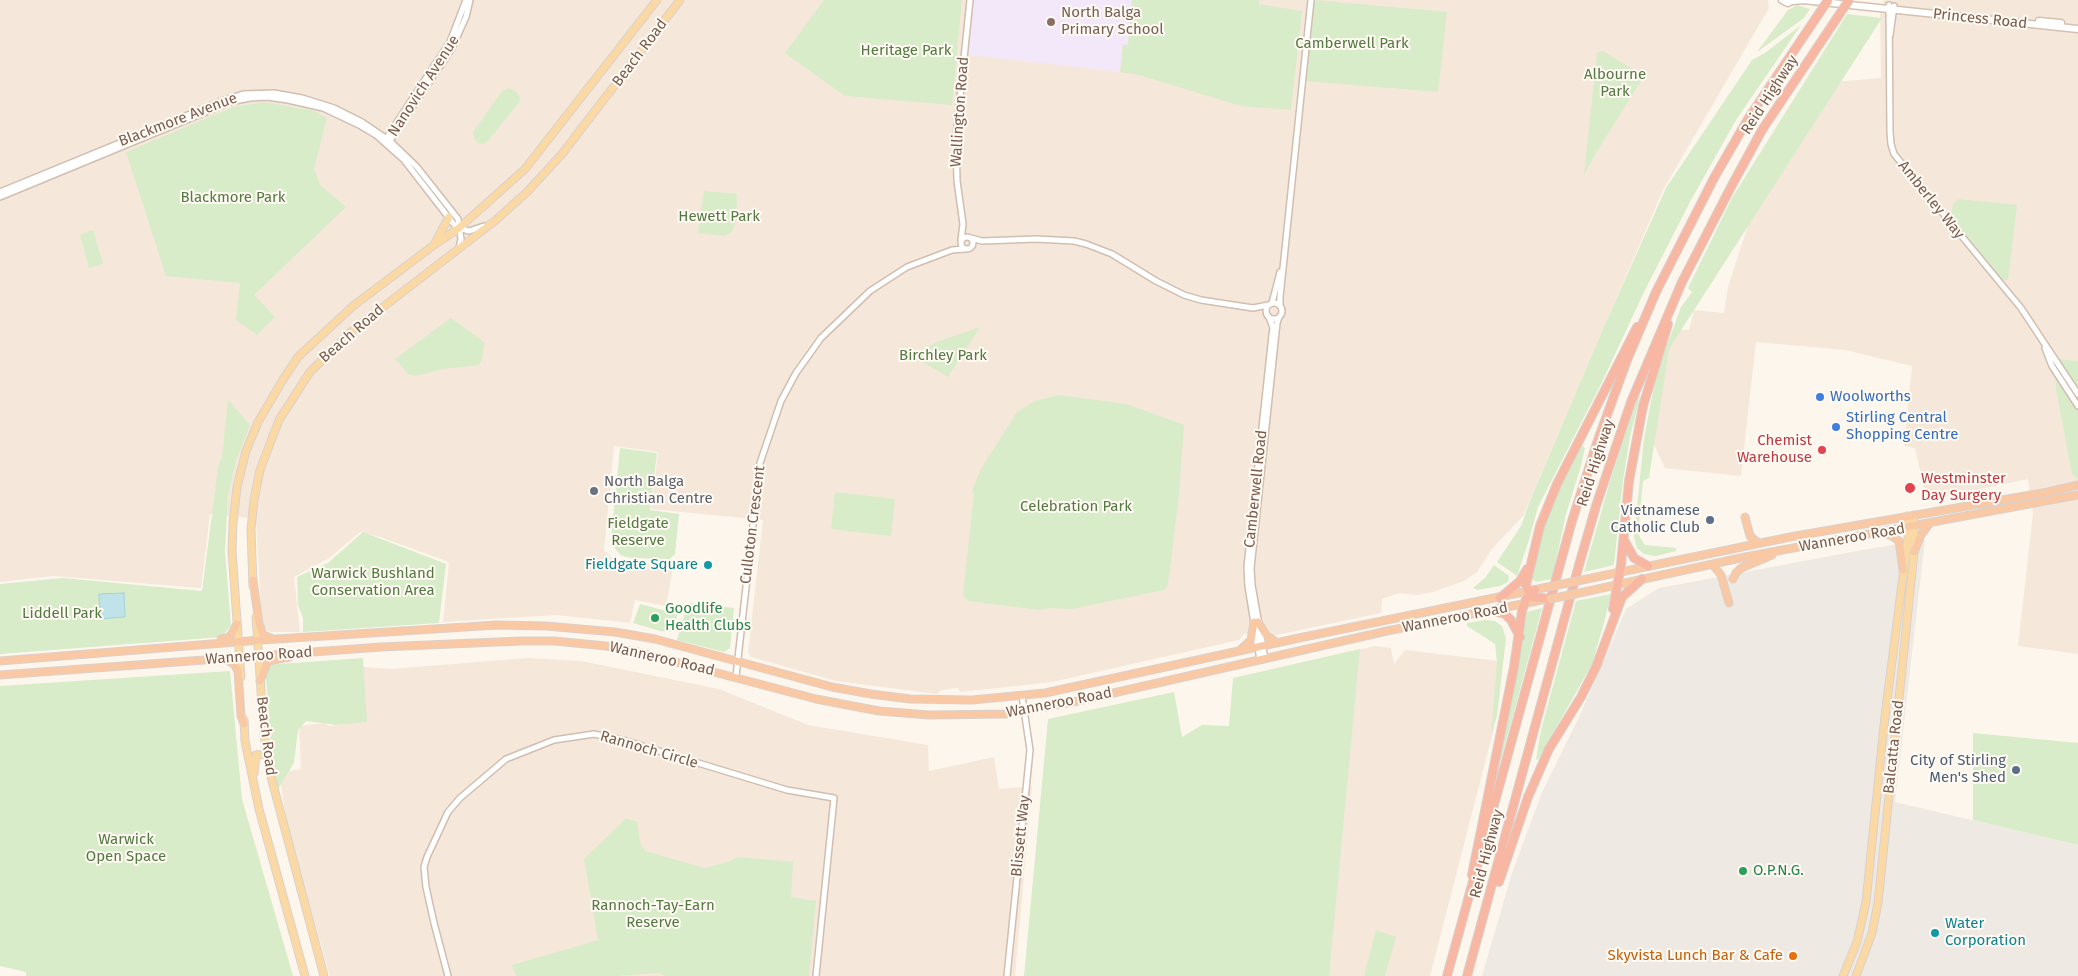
<!DOCTYPE html>
<style>
body{margin:0}
canvas{display:block;background:#fdf6ec}
</style>
<canvas width="2078" height="976"></canvas>
<script>
const ctx = document.querySelector('canvas').getContext('2d');
ctx.lineJoin = 'round';
function paint(path, color) {
  ctx.fillStyle = color;
  ctx.fill(path, 'evenodd');
}
function poly(rows) {
  const path = new Path2D();
  for (const r of rows) {
    if (r.length === 3) {
      path.moveTo(r[0] + r[2], r[1]);
      path.arc(r[0], r[1], r[2], 0, 2 * Math.PI);
      continue;
    }
    path.moveTo(r[0], r[1]);
    for (let i = 2; i < r.length; i += 2) path.lineTo(r[i], r[i + 1]);
  }
  return path;
}
function stroke(path, color, width, dash) {
  ctx.strokeStyle = color;
  ctx.lineWidth = width;
  ctx.lineCap = dash ? 'butt' : 'round';
  ctx.setLineDash(dash || []);
  ctx.stroke(path);
}
function drawText(font, color, halo, rows, align = 'center') {
  ctx.font = font + ' "Fira Sans",sans-serif';
  ctx.lineWidth = 4;
  ctx.setLineDash([]);
  ctx.textBaseline = 'middle';
  ctx.strokeStyle = halo;
  ctx.fillStyle = color;
  for (const [text, x, y, turn = 0] of rows) {
    ctx.save();
    ctx.translate(x, y);
    ctx.rotate((+turn || 0) * Math.PI / 180);
    ctx.textAlign = isNaN(turn) ? turn : align;
    if (halo) ctx.strokeText(text, 0, 0);
    ctx.fillText(text, 0, 0);
    ctx.restore();
  }
}
const residential = poly([
 [0,0,1768,0,1769,8,1663,190,1523,516,1492,549,1477,572,1464,581,1433,592,1417,595,1399,593,1382,599,1381,613,1272,636,1267,630,1244,634,1239,640,1052,682,961,692,957,688,942,690,937,694,836,681,751,657,748,653,763,520,651,509,658,452,614,446,604,550,612,558,624,563,673,567,666,606,635,600,630,623,556,615,443,622,449,562,380,537,360,532,329,558,294,577,300,632,270,632,262,627,256,519,210,514,201,588,53,576,0,582],
 [1884,0,2078,0,2078,361,2055,358,2072,474,2078,480,2078,654,2018,646,2033,514,2028,479,1962,493,1926,498,1915,448,1904,446,1912,366,1845,350,1756,342,1741,476,1665,468,1648,432,1666,344,1673,330,1689,330,1694,310,1724,313,1728,287,1753,210,1834,82,1881,78,1880,8],
 [1374,646,1391,648,1394,664,1405,650,1499,661,1494,728,1430,976,1328,976,1359,650],
 [527,658,581,661,719,689,808,725,928,745,929,771,994,757,999,789,1032,786,1015,976,330,976,288,830,279,773,301,769,299,726,323,723,330,726,365,721,362,667,391,669]
]);
const industrial = poly([
 [1925,540,1895,802,2078,845,2078,976,1482,976,1512,873,1542,792,1580,715,1626,609,1659,588,1868,549]
]);
const education = poly([
 [974,0,1132,0,1128,45,1122,45,1120,72,969,55]
]);
const green = poly([
 [824,0,962,0,952,105,845,96,785,53],
 [1132,0,1259,0,1259,4,1302,11,1291,110,1241,106,1139,75,1120,72,1123,45,1128,45],
 [1314,0,1447,12,1438,92,1305,81],
 [1797,5,1810,9,1804,18,1757,52,1788,10],
 [1847,14,1882,18,1669,349,1649,478,1643,481,1638,534,1645,545,1676,548,1676,551,1656,556,1644,554,1637,548,1634,537,1644,438,1656,376,1681,307,1692,292,1688,288,1732,198],
 [1801,25,1736,120,1691,200,1644,292,1602,382,1538,507,1529,540,1517,576,1497,562,1521,526,1529,503,1603,329,1666,188,1752,60,1765,53],
 [1603,51,1644,76,1596,153,1584,175,1597,53],
 [508,88,514,90,519,95,520,101,487,142,482,144,478,143,474,139,473,133,476,128,502,91],
 [265,102,314,111,327,118,314,169,320,185,346,207,254,295,275,317,257,335,236,320,240,283,166,276,126,152,233,107],
 [704,191,737,194,736,221,732,232,724,236,698,233],
 [1959,199,2017,205,2008,280,2002,280,1951,216,1953,204],
 [93,230,103,264,89,268,80,235],
 [451,318,484,342,482,360,479,365,443,369,416,376,409,375,395,359],
 [980,327,948,377,914,357,934,343],
 [2054,358,2078,361,2078,480,2072,474,2056,389],
 [1058,395,1127,404,1184,425,1179,495,1168,585,1164,590,1072,609,1050,608,1040,610,968,601,963,595,974,494,972,492,976,480,981,469,1017,412,1035,401],
 [1638,396,1640,396,1630,437,1623,480,1614,565,1584,572,1611,478],
 [228,400,250,425,236,461,228,495,225,551,231,625,222,637,0,654,0,584,63,578,202,591,218,468,222,457],
 [1582,445,1585,448,1581,466,1566,514,1552,579,1536,582,1532,579,1540,538,1558,493],
 [620,448,657,453,650,510,679,514,675,554,670,559,632,558,622,556,616,550,611,539],
 [835,492,895,499,891,536,831,529],
 [363,532,446,564,439,623,303,632,303,618,298,605,297,577,328,563],
 [1494,565,1509,576,1508,582,1500,586,1477,590,1473,588,1485,578],
 [1611,594,1604,623,1592,664,1538,760,1536,759,1541,730,1576,601],
 [688,603,734,608,730,648,724,652,677,640],
 [640,604,678,614,671,632,660,631,633,623],
 [1542,608,1495,782,1493,782,1518,668,1527,612],
 [1485,620,1495,621,1502,626,1506,638,1497,716,1491,734,1497,662,1495,644,1467,626,1467,623],
 [1360,649,1329,976,1024,976,1048,719,1174,692,1182,737,1202,725,1229,726,1233,678],
 [363,658,367,722,336,725,306,721,298,730,294,763,278,789,273,772,265,665],
 [230,671,242,799,293,976,26,976,26,972,0,966,0,686],
 [1973,733,2078,743,2078,845,1973,820],
 [626,818,637,822,640,842,645,851,705,868,728,862,738,857,793,862,791,897,816,901,809,976,665,976,660,973,615,976,516,976,512,965,598,940,584,859],
 [1376,930,1396,937,1385,976,1364,976]
]);
const water = poly([
 [124,593,125,617,100,619,99,594,124,593]
]);
const tertiary = poly([
 [1889,5,1890,132,1891,144,1894,154,2021,308,2078,394],
 [1890,35,1894,6],
 [386,139,450,42,466,0],
 [389,142,452,48,466,17,470,0],
 [0,192,222,101,243,94,274,93,302,98,334,108,362,122,390,141,417,167,458,219,461,239,459,248],
 [0,197,230,102,250,98,267,97,288,100,323,108,361,126,376,135,404,160,456,227,469,231,484,226],
 [967,243,6],
 [971,238,982,241,1036,239,1074,241,1086,244,1112,254,1156,281,1184,295,1201,300,1253,308,1268,305],
 [961,240,963,224,957,181,956,136,970,0],
 [1272,303,1280,272],
 [1274,311,8],
 [1280,306,1280,297,1311,0],
 [2045,348,2052,366,2078,406],
 [1265,659,1252,585,1251,568,1277,323,1279,317],
 [1260,660,1248,586,1247,567,1272,335,1273,328,1269,317],
 [736,676,760,463,781,401,796,373,821,338,870,291,907,267,952,250,965,249],
 [448,976,434,923,426,887,424,867,427,857,448,812,460,798,506,759,554,740,594,734,626,741,787,790,834,798,816,976],
 [1007,976,1030,750,1022,696]
]);
const secondary = poly([
 [1782,0,1788,3,1793,0],
 [1793,1,1803,0,2078,29],
 [2039,21,2061,23]
]);
const primary = poly([
 [435,243,449,217],
 [253,586,251,529,254,500,260,470,279,420,310,372,352,331,496,220,528,191,562,154,680,0],
 [256,617,264,735,270,773,324,976],
 [241,677,232,551,233,522,237,487,246,451,258,422,284,378,298,357,353,306,434,245,459,228,525,169,657,0],
 [244,720,245,741,259,809,305,976],
 [254,773,256,755,267,754],
 [1843,976,1857,942,1866,902,1885,716,1908,537,1907,516],
 [1856,976,1872,933,1878,903,1914,552,1914,515]
]);
const trunk = poly([
 [1745,517,1750,536,1758,543],
 [1884,533,1892,536,1899,541,1903,570],
 [1914,552,1921,535,1929,524],
 [1712,564,1721,575,1729,603],
 [1587,579,1790,537,2048,492,2078,485],
 [1733,579,1736,573,1741,568,1772,555],
 [253,580,259,623,263,635,271,638],
 [1584,592,1745,557,2078,495],
 [1258,622,1266,635,1277,643],
 [221,639,227,638,231,635,237,624],
 [1241,649,1251,640,1254,622],
 [225,659,234,664,238,671,241,716,244,724],
 [0,661,261,640,497,625,546,626,615,632,655,639,832,687,871,694,910,699,972,700,1045,693,1299,638,1543,588],
 [0,675,381,647,521,641,554,641,606,646,638,652,816,699,879,711,929,715,1006,714,1078,701,1387,631,1547,599],
 [260,681,268,661,290,657]
]);
const motorway = poly([
 [1624,540,1634,558,1648,566],
 [1500,598,1520,581,1527,569],
 [1550,599,1533,597,1529,592,1526,585,1540,526,1557,484,1637,327],
 [1613,609,1621,565,1629,481,1643,406,1668,324],
 [1493,611,1505,614,1511,620,1520,637],
 [1472,875,1514,667,1522,611,1526,599,1535,590],
 [1499,882,1528,797,1549,749,1581,697,1596,667,1622,597,1642,579],
 [1447,976,1572,521,1598,440,1627,360,1656,292,1714,178,1748,119,1818,15],
 [1467,976,1579,565,1596,506,1631,402,1682,282,1731,187,1762,130,1837,18]
]);
const trunkBridge = poly([
 [1543,588,1587,579],
 [1550,599,1584,592]
]);
const motorwayBridge = poly([
 [1818,15,1828,0],
 [1837,18,1849,0]
]);
const markers = [
 [1051,22,5,"#8d6e63"],
 [1820,397,5,"#3f7fe0"],
 [1836,427,5,"#3f7fe0"],
 [1822,450,5,"#e0444e"],
 [1910,488,6,"#e0444e"],
 [594,491,5,"#6b7280"],
 [1710,520,5,"#5c6f8a"],
 [708,565,5,"#0f9aa8"],
 [655,618,5,"#2e9e5b"],
 [2016,770,5,"#5c6f8a"],
 [1743,871,5,"#2e9e5b"],
 [1935,933,5,"#0f9aa8"],
 [1793,956,5,"#e8710a"]
];
const educationNames = [
 ["North Balga",1061,13],
 ["Primary School",1061,30]
];
const streetNames = [
 ["Princess Road",1980,19,6],
 ["Beach Road",640,53,-53],
 ["Nanovich Avenue",424,86,-57],
 ["Reid Highway",1770,95,-57],
 ["Wallington Road",960,112,-86],
 ["Blackmore Avenue",178,120,-21],
 ["Amberley Way",1931,200,51],
 ["Beach Road",352,334,-41],
 ["Reid Highway",1596,463,-72],
 ["Camberwell Road",1256,489,-84],
 ["Culloton Crescent",753,525,-83],
 ["Wanneroo Road",1852,538,-10],
 ["Wanneroo Road",1455,618,-11],
 ["Wanneroo Road",259,656,-4],
 ["Wanneroo Road",662,659,13],
 ["Wanneroo Road",1059,703,-11],
 ["Beach Road",266,736,83],
 ["Balcatta Road",1894,747,-84],
 ["Rannoch Circle",649,750,16],
 ["Blissett Way",1021,836,-84],
 ["Reid Highway",1487,854,-75]
];
const parkNames = [
 ["Camberwell Park",1352,44],
 ["Heritage Park",906,51],
 ["Albourne",1615,75],
 ["Park",1615,92],
 ["Blackmore Park",233,198],
 ["Hewett Park",719,217],
 ["Birchley Park",943,356],
 ["Celebration Park",1076,507],
 ["Fieldgate",638,524],
 ["Reserve",638,541],
 ["Warwick Bushland",373,574],
 ["Conservation Area",373,591],
 ["Liddell Park",62,614],
 ["Warwick",126,840],
 ["Open Space",126,857],
 ["Rannoch-Tay-Earn",653,906],
 ["Reserve",653,923]
];
const shopNames = [
 ["Woolworths",1830,397],
 ["Stirling Central",1846,418],
 ["Shopping Centre",1846,435]
];
const healthNames = [
 ["Chemist",1812,441],
 ["Warehouse",1812,458],
 ["Westminster",1921,479,"left"],
 ["Day Surgery",1921,496,"left"]
];
const worshipNames = [
 ["North Balga",604,482],
 ["Christian Centre",604,499]
];
const serviceNames = [
 ["Vietnamese",1700,511],
 ["Catholic Club",1700,528],
 ["City of Stirling",2006,761],
 ["Men's Shed",2006,778]
];
const cultureNames = [
 ["Fieldgate Square",698,565],
 ["Water",1945,924,"left"],
 ["Corporation",1945,941,"left"]
];
const leisureNames = [
 ["Goodlife",665,609],
 ["Health Clubs",665,626],
 ["O.P.N.G.",1753,871]
];
const foodNames = [
 ["Skyvista Lunch Bar & Cafe",1783,956]
];
paint(residential, '#f5e8da');
paint(industrial, '#efe9e4');
paint(education, '#f3e8fa');
paint(green, '#d8ecc9');
paint(water, '#bfe3e8');
stroke(water, '#a5d3da', 1);
stroke(tertiary, '#d1beb0', 8);
stroke(secondary, '#d6c0b0', 9);
stroke(primary, '#dad1cd', 9);
stroke(trunk, '#dad1cd', 9);
stroke(motorway, '#dad1cd', 10);
stroke(tertiary, '#fff', 5);
stroke(secondary, '#fff', 6);
stroke(primary, '#fbd9a5', 7);
stroke(trunk, '#f9c8a4', 7);
stroke(motorway, '#f7b7a3', 8);
stroke(trunkBridge, '#dad1cd', 9, []);
stroke(motorwayBridge, '#dad1cd', 10, []);
stroke(trunkBridge, '#f9c8a4', 7);
stroke(motorwayBridge, '#f7b7a3', 8);
for (const [x, y, r, color] of markers) {
  const dot = new Path2D();
  dot.arc(x, y, r, 0, 2 * Math.PI);
  ctx.fillStyle = color;
  ctx.fill(dot);
  stroke(dot, '#fffaf3', 2);
}
drawText('15px', '#785e54', '#fffaf3', educationNames, 'left');
drawText('15px', '#7a5c4d', '#fffaf3', streetNames);
drawText('15px', '#537a41', '#fffaf3', parkNames);
drawText('15px', '#366cbe', '#fffaf3', shopNames, 'left');
drawText('15px', '#be3a42', '#fffaf3', healthNames, 'right');
drawText('15px', '#5b616d', '#fffaf3', worshipNames, 'left');
drawText('15px', '#4e5e75', '#fffaf3', serviceNames, 'right');
drawText('15px', '#0d838f', '#fffaf3', cultureNames, 'right');
drawText('15px', '#27864d', '#fffaf3', leisureNames, 'left');
drawText('15px', '#c56008', '#fffaf3', foodNames, 'right');
</script>
